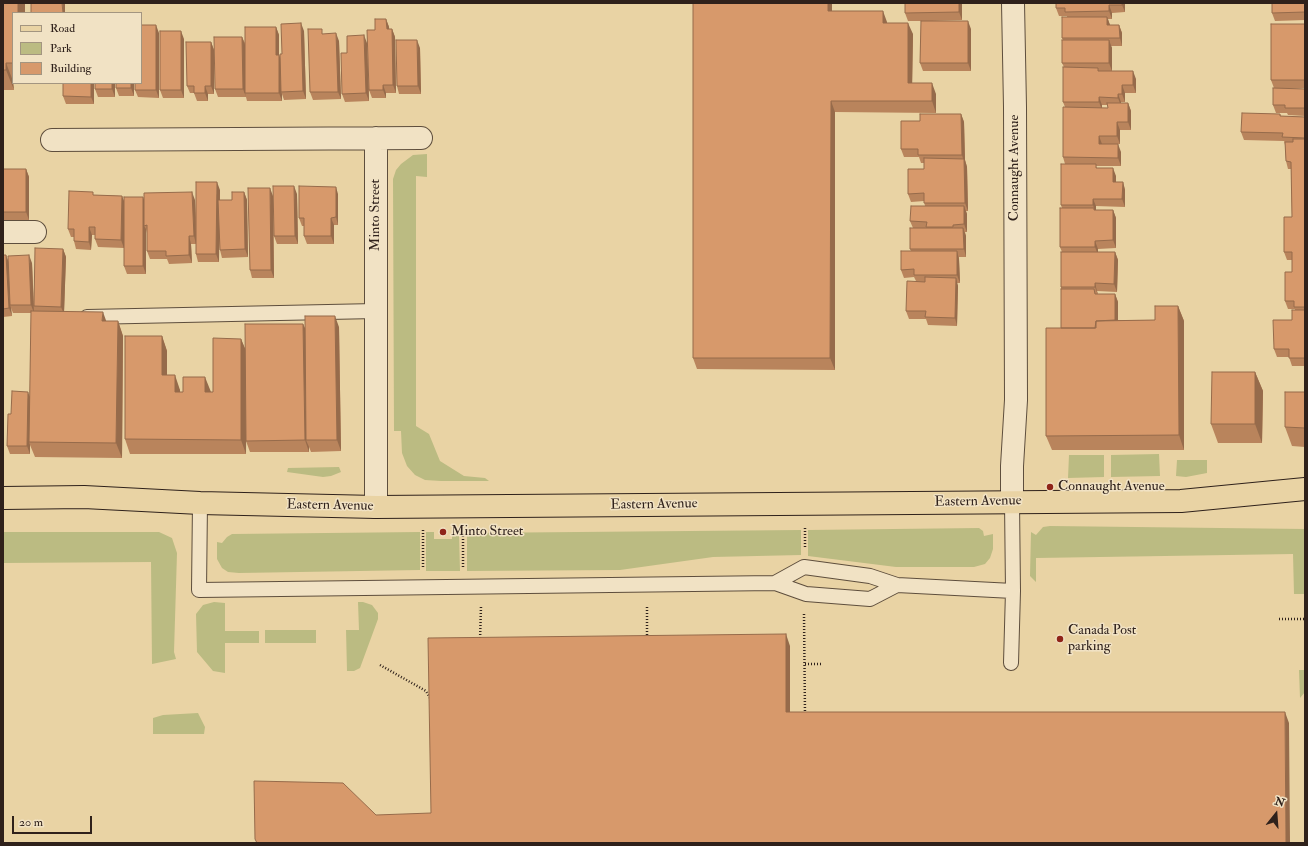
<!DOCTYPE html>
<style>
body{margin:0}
#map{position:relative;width:1308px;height:846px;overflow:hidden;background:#e9d3a4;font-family:"IM FELL Double Pica",serif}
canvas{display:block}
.frame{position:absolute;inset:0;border:4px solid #2f211b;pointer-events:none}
.legend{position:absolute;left:12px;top:12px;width:130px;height:72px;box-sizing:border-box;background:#f1e2c4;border:1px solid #a39580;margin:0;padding:5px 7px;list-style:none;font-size:12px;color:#2f211b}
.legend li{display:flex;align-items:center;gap:8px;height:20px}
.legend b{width:20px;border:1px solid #a39580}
.north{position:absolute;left:1256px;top:794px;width:40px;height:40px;-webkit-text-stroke:3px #f1e2c4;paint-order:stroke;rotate:17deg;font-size:11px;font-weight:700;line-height:16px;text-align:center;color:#2f211b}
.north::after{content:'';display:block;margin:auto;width:14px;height:18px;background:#2f211b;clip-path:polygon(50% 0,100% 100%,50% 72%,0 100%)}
.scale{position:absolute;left:12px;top:816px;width:80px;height:18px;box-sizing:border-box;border:2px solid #2f211b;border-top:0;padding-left:5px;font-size:12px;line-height:14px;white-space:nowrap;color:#2f211b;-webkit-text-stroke:3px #f1e2c4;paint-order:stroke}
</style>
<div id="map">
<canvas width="1308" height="846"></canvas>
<div class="frame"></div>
<ul class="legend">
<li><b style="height:5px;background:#e9d3a4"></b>Road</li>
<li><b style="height:11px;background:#bbbb82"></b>Park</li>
<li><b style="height:11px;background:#d7996b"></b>Building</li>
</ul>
<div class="north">N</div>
<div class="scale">20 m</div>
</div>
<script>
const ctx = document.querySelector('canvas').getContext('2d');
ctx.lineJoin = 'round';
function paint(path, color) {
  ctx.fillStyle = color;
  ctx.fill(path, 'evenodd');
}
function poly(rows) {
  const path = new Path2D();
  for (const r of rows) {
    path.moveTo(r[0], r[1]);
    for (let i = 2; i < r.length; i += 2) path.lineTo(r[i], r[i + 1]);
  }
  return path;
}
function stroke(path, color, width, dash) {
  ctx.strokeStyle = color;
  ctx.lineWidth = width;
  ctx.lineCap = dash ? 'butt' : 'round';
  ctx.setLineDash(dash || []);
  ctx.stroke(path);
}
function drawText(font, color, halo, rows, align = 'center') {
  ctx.font = font + ' "IM FELL Double Pica",serif';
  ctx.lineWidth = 3;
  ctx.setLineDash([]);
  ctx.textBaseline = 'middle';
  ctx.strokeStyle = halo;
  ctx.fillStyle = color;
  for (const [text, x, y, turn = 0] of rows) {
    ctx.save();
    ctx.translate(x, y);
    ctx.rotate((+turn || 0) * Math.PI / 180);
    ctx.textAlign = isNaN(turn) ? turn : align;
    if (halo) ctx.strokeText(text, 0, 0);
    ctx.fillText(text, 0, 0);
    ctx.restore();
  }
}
const green = poly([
 [427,154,427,177,416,176,416,426,429,434,440,461,464,476,485,478,489,481,441,481,425,480,415,475,407,466,402,453,401,431,394,431,393,179,396,170,401,164,413,155],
 [1159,454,1160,476,1111,477,1111,455],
 [1069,455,1104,455,1104,477,1068,478],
 [1177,460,1207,460,1207,473,1186,477,1176,476],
 [339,467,341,472,331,476,323,477,287,472,288,468],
 [1050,526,1305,529,1305,594,1294,594,1293,554,1036,558,1036,582,1030,576,1031,532,1036,535,1043,527],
 [979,528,983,531,984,536,993,534,993,549,990,558,985,564,974,567,896,567,808,556,808,530],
 [801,530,801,555,713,557,620,570,467,571,467,533],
 [3,532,159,532,172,538,177,553,174,652,176,659,152,664,151,562,3,563],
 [420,532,420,570,239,573,228,572,222,568,217,559,217,542,222,543,227,537,232,534],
 [426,532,434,532,434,539,452,539,452,532,459,532,460,571,426,571],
 [214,602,225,603,225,631,259,631,259,643,225,643,225,673,213,671,197,652,196,614,203,605],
 [358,602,363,602,372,605,378,613,378,619,360,668,354,671,347,671,346,630,359,630],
 [265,630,316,630,316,643,265,643],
 [1299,670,1305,670,1305,692,1300,698],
 [198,713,205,727,204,734,153,734,153,718,163,715]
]);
const path = poly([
 [805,547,805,528],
 [423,567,423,530],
 [463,567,463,530],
 [804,614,805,715],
 [1279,619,1305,619],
 [647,638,647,605],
 [480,641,481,606],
 [805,664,821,664],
 [380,665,426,691,430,698]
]);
const service = poly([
 [87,317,376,311],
 [200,503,199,590,775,583,806,594,870,599,897,585],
 [775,583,804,567,870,576,897,585,1013,591],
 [1011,663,1013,591,1012,502]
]);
const minor = poly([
 [376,138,376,507],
 [52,140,421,138],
 [3,232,35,232]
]);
const tertiary = poly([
 [1012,502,1012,466,1016,400,1015,107,1013,3]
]);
const primary = poly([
 [3,498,84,497,200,503,376,507,1181,501,1305,489]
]);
const wall = poly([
 [3,3,25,3,25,13,13,13,13,83,14,90,3,90],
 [693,3,832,3,832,11,887,22,887,23,913,34,912,83,936,94,936,113,835,112,835,370,697,369,693,358],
 [962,3,962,20,932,21,971,29,971,71,923,71,920,63,921,21,908,21,905,13],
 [1125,3,1125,12,1112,13,1112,19,1108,19,1110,25,1119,25,1122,33,1122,46,1111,46,1112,48,1112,71,1136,79,1136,93,1125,93,1125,102,1121,102,1121,103,1128,103,1131,111,1131,130,1120,130,1120,144,1102,144,1121,152,1121,166,1096,166,1097,168,1116,176,1116,182,1123,182,1125,190,1125,207,1096,206,1096,210,1113,210,1116,218,1116,248,1098,249,1098,252,1115,252,1118,260,1117,292,1097,291,1098,294,1115,294,1118,302,1118,320,1155,320,1178,306,1184,321,1184,450,1052,450,1046,436,1061,328,1061,287,1062,252,1060,247,1062,208,1061,205,1065,164,1063,157,1065,107,1063,102,1064,67,1062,63,1063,40,1062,38,1067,17,1067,16,1059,16,1056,8],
 [1102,105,1108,105,1108,108,1102,108],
 [1305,3,1305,20,1275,21,1272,13],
 [386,19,389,27,389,29,392,29,395,37,396,93,386,93,386,98,372,98,369,90,369,101,345,102,342,94,347,53,367,43,369,89,375,30],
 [1305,24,1305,88,1289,88,1305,89,1305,116,1288,115,1287,113,1276,113,1273,105,1274,88,1271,80],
 [276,27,279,35,279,55,280,58,282,54,304,31,306,99,284,100,282,94,282,101,247,101,246,97,218,97,215,89,242,37,245,43],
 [159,33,159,98,138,97,135,90],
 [324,34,339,41,341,99,313,100,310,92],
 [184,39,184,98,163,98,160,90],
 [211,42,214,50,214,94,208,94,208,101,197,101,194,93,190,93,187,86],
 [420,48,421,94,399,94,397,86],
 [94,83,94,104,66,104,63,96],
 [95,83,115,83,115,97,98,97,95,89],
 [116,83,134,83,134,96,119,96,116,88],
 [961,114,964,122,965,160,967,167,968,211,966,211,967,214,967,232,965,232,966,236,966,257,959,257,959,259,960,283,957,283,958,286,957,326,928,325,926,319,909,319,906,311,916,281,914,277,904,278,901,270,911,251,910,249,913,228,910,221,925,206,924,201,911,202,908,194,924,169,924,163,921,163,919,157,904,157,901,149,920,121],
 [1280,114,1281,116,1305,117,1305,366,1292,366,1289,357,1277,357,1274,349,1292,320,1295,310,1295,309,1288,309,1285,301,1292,272,1292,260,1287,260,1284,252,1292,217,1291,169,1288,169,1286,161,1285,145,1284,141,1244,140,1241,132],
 [3,169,26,169,29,177,29,220,3,220],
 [220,190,220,200,232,200,244,192,247,200,248,257,222,258,220,250,219,239,219,262,198,262,196,254,196,244,191,244,192,263,169,264,167,259,150,259,147,251,147,233,146,229,146,274,127,274,124,266,124,248,98,247,95,239,95,235,92,235,91,250,76,249,74,241,74,237,71,237,68,229,93,192,93,195,122,196,124,201,144,200,195,200,196,217],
 [297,194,298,244,277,244,274,236],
 [338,194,338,225,334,225,334,244,307,244,304,236,304,226,302,226,299,218],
 [273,196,274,278,252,278,250,270],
 [63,249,66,257,64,311,106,321,118,321,123,336,122,458,35,457,30,445,30,454,10,454,7,446,11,414,30,396,31,313,13,313,11,308,12,316,3,317,3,255,6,255,8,261,32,263,34,306],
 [303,324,305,328,339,327,341,451,311,452,309,447,309,452,250,452,246,441,246,454,130,454,125,439,162,336,167,351,167,375,180,390,180,392,213,392,241,339,245,349],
 [1255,372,1263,391,1262,443,1218,443,1211,424],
 [1305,392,1305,447,1292,446,1285,427]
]);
const shadedWall = poly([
 [18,3,25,3,25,13,18,13],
 [62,3,65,3,65,13,63,13],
 [828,3,832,3,832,22,828,11],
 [959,3,962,3,962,20,959,12],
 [1122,3,1125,3,1125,12,1122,5],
 [1109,5,1112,13,1112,19,1109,11],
 [883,11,887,22,887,34,883,23],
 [1107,17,1110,25,1107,25],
 [386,19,389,27,390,37,387,29],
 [968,21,971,29,971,71,968,63],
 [301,23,304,31,306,99,303,91],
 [908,23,913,34,912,94,908,83],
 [156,25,159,33,159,98,156,90],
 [1119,25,1122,33,1122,46,1120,38],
 [276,27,279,35,279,63,276,55],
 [392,29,395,37,396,93,393,85],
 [181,31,184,39,184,98,181,90],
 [336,33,339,41,341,99,338,92],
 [364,35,367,43,369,101,366,93],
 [242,37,245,45,245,93,246,97,243,89],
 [417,40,420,48,421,94,418,86],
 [1109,40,1112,48,1112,71,1109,63],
 [211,42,214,50,214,94,211,86],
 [279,55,282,63,281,92,282,94,282,101,279,93],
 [6,63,13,81,14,90,6,70],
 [1133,71,1136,79,1136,93,1133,85],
 [91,83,94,83,94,104,91,97],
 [112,83,115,83,115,97,112,89],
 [131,83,134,83,134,96,131,88],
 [932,83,936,94,936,113,932,101],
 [383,85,386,93,386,98,383,90],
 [1122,85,1125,93,1125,102,1122,94],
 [205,86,208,94,208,101,205,93],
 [1118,94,1121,102,1121,106,1118,98],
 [1099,97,1102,105,1102,110,1099,102],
 [831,101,835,112,835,370,830,358],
 [1128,103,1131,111,1131,130,1128,122],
 [961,114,964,122,965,160,967,167,968,211,965,203,964,162,962,155],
 [1117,122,1120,130,1120,144,1117,136],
 [1099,136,1102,144,1101,152,1099,144],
 [1118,144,1121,152,1121,166,1118,158],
 [1113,168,1116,176,1116,189,1113,182],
 [26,169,29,177,29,220,26,212],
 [217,182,220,190,219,262,216,254],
 [1123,182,1125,190,1125,207,1122,199],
 [294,186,297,194,298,244,295,236],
 [336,187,338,194,338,225,336,217],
 [270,188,273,196,274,278,271,270],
 [192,192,195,200,196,244,194,236],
 [244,192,247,200,248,257,245,249],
 [122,196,125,204,124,248,121,240],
 [143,197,146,205,144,226,146,229,146,274,143,266],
 [1093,199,1096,206,1096,211,1097,218,1093,205],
 [964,206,967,214,967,232,964,224],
 [1113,210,1116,218,1116,248,1113,240],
 [331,218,334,225,334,244,331,236],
 [89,227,92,235,91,250,89,242],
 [963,228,966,236,966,257,964,249],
 [189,236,191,244,192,263,189,255],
 [1095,241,1098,249,1098,255,1095,247],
 [63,249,66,257,64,314,61,307],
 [957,251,959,259,960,283,957,275],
 [1115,252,1118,260,1117,292,1114,284],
 [6,255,9,263,10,305,11,308,12,316,9,308],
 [29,255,32,263,34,313,31,305],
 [956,278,958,286,957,326,955,318],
 [1095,283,1098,295,1095,287],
 [1115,294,1118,302,1118,332,1115,324],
 [1178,306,1184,321,1184,450,1179,435],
 [103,312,108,326,102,321],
 [335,316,339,327,341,451,337,440],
 [118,321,123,336,122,458,116,443],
 [303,324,308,335,306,440,309,447,309,452,305,440],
 [162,336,167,351,167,390,162,375],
 [241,339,247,353,246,454,241,440],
 [1255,372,1263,391,1262,443,1255,424],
 [175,375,180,390,180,407,175,392],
 [205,377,211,392,211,407,205,392],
 [28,392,31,400,29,442,30,445,30,454,27,446],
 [786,634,790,646,790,723,786,712],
 [1285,712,1289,723,1290,843,1286,843]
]);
const building = poly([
 [3,3,18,3,18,13,13,13,13,63,6,63,6,70,3,70,3,3],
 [31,3,62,3,63,13,31,13,31,3],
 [693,3,828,3,828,11,883,11,883,23,908,23,908,83,932,83,932,101,831,101,830,358,693,358,693,3],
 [905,3,959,3,959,12,905,13,905,3],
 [1056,3,1122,3,1122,5,1109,5,1109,11,1065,12,1065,8,1056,8,1056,3],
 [1272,3,1305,3,1305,12,1272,13,1272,3],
 [1062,17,1107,17,1107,25,1119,25,1120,38,1062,38,1062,17],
 [375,19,386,19,387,29,392,29,393,85,383,85,383,90,369,90,367,30,375,30,375,19],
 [921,21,968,21,968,63,920,63,921,21],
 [301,23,303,91,281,92,280,54,282,54,281,24,301,23],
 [1271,24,1305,24,1305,80,1271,80,1271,24],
 [141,25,156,25,156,90,135,90,135,83,141,83,141,25],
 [245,27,276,27,276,55,279,55,279,93,245,93,245,27],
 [308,29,322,29,322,34,336,33,338,92,310,92,308,29],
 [160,31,181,31,181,90,160,90,160,31],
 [364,35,366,93,342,94,341,53,347,53,347,36,364,35],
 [214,37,242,37,243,89,215,89,214,37],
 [396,40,417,40,418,86,397,86,396,40],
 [1062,40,1109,40,1109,63,1062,63,1062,40],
 [186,42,211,42,211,86,205,86,205,93,194,93,194,86,187,86,186,42],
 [1063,67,1098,68,1098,71,1133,71,1133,85,1122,85,1122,94,1118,94,1118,98,1099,97,1099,102,1063,102,1063,67],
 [63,83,91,83,91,97,63,96,63,83],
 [95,83,112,83,112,89,95,89,95,83],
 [116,83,131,83,131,88,116,88,116,83],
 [1273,88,1305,89,1305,108,1285,108,1285,105,1273,105,1273,88],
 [1107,103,1128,103,1128,122,1117,122,1117,136,1099,136,1099,144,1118,144,1118,158,1063,157,1063,107,1108,108,1107,103],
 [1242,113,1280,114,1280,116,1305,117,1305,138,1282,137,1283,133,1241,132,1242,113],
 [920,114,961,114,962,155,918,155,918,149,901,149,901,121,920,121,920,114],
 [1293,139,1305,139,1305,307,1294,307,1294,301,1285,301,1285,272,1292,272,1292,252,1284,252,1284,217,1292,217,1291,162,1286,161,1285,142,1293,142,1293,139],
 [924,158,964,159,965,203,924,203,924,193,908,194,908,169,924,169,924,158],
 [1061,164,1096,164,1096,168,1113,168,1113,182,1123,182,1122,199,1093,199,1093,205,1061,205,1061,164],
 [3,169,26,169,26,212,3,212,3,169],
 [196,182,217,182,216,254,196,254,196,182],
 [273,186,294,186,295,236,274,236,273,186],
 [299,186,336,187,336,217,331,218,331,236,304,236,304,218,299,218,299,186],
 [248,188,270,188,271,270,250,270,248,188],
 [69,191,93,192,93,195,122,196,121,240,95,239,95,227,89,227,89,242,74,241,74,229,68,229,69,191],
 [192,192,194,236,189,236,189,255,166,256,166,251,147,251,147,225,144,226,144,193,192,192],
 [232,192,244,192,245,249,220,250,218,200,232,200,232,192],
 [124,197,143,197,143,266,124,266,124,197],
 [911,206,964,206,964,224,953,225,953,227,926,227,927,222,910,221,911,206],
 [1060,208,1094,208,1094,210,1113,210,1113,240,1095,241,1095,247,1060,247,1060,208],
 [910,228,963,228,964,249,910,249,910,228],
 [35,248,63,249,61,307,34,306,35,248],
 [901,251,957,251,957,275,914,275,914,269,901,270,901,251],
 [1061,252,1115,252,1114,284,1095,283,1095,287,1061,287,1061,252],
 [3,255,6,255,9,308,3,309,3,255],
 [29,255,31,305,10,305,8,256,29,255],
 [925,277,956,278,955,318,925,317,926,311,906,311,907,281,925,282,925,277],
 [1061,289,1094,289,1095,294,1115,294,1115,320,1096,321,1095,328,1061,328,1061,289],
 [1155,306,1178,306,1179,435,1046,436,1046,328,1096,328,1096,321,1155,320,1155,306],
 [1292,310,1305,310,1305,358,1289,358,1289,349,1274,349,1273,320,1292,320,1292,310],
 [31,311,103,312,102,321,118,321,116,443,29,442,31,311],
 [305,316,335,316,337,440,306,440,305,316],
 [245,324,303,324,305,440,246,441,245,324],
 [125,336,162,336,162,375,175,375,175,392,183,392,183,377,205,377,205,392,213,392,213,338,241,339,241,440,125,439,125,336],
 [1212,372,1255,372,1255,424,1211,424,1212,372],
 [12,391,28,392,27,446,7,446,8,414,11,414,12,391],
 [1285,392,1305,392,1305,428,1285,427,1285,392],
 [786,634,786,712,1285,712,1286,843,257,843,255,839,254,781,343,783,376,815,431,813,428,638,786,634]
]);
const markers = [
 [1050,487,4,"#8f2418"],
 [443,532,4,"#8f2418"],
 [1060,639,4,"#8f2418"]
];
const streetNames = [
 ["Connaught Avenue",1015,168,-90],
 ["Minto Street",376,215,-90],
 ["Eastern Avenue",978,502,-1],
 ["Eastern Avenue",654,505,-1],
 ["Eastern Avenue",330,506,1]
];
const poiNames = [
 ["Connaught Avenue",1058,487],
 ["Minto Street",451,532],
 ["Canada Post",1068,631],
 ["parking",1068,647]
];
paint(green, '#bbbb82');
stroke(service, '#5e4e3d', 16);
stroke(minor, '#5e4e3d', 24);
stroke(tertiary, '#5e4e3d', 24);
stroke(primary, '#2f211b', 24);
stroke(path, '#2f211b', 2.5, [1, 2]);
stroke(service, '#f1e2c4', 14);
stroke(minor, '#f1e2c4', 22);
stroke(tertiary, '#f1e2c4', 22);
stroke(primary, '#e9d3a4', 22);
paint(wall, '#b9845c');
paint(shadedWall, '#966b4b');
paint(building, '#d7996b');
stroke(building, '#966b4b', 1);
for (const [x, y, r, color] of markers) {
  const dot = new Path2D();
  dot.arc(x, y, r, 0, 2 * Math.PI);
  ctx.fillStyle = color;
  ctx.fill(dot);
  stroke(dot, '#f1e2c4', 1.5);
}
drawText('14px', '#2f211b', '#f1e2c4', streetNames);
drawText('14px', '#2f211b', '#f1e2c4', poiNames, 'left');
</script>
